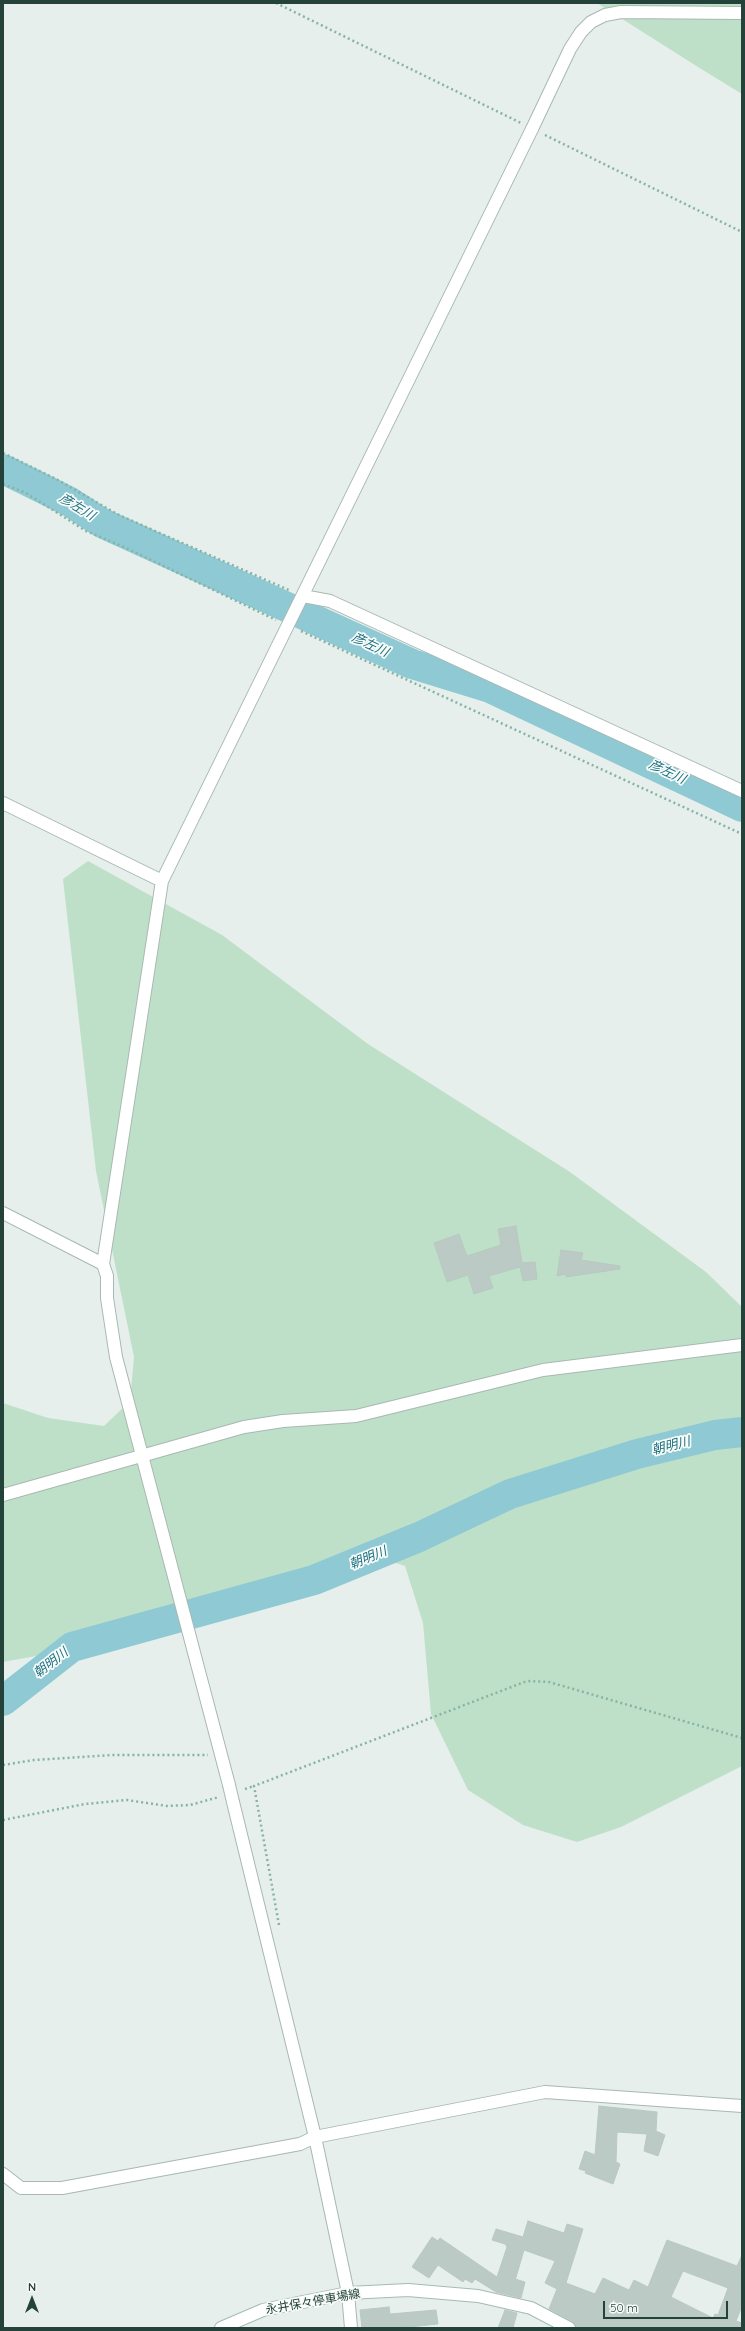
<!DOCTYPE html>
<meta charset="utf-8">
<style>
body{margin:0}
#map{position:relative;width:745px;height:2331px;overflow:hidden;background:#e6efeb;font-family:Quicksand,sans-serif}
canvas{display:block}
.frame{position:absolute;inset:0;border:4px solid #24423a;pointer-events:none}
.north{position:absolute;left:12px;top:2279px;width:40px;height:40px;-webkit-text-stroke:3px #f7fbf9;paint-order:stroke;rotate:0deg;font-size:11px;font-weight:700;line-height:16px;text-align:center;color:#24423a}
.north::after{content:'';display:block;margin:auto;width:14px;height:18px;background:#24423a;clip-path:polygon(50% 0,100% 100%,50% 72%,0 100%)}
.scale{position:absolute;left:603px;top:2301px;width:125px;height:18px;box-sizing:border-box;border:2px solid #24423a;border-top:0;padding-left:5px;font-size:12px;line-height:14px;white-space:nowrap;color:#24423a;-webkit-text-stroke:3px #f7fbf9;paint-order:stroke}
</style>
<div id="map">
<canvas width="745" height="2331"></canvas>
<div class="frame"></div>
<div class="north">N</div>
<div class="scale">50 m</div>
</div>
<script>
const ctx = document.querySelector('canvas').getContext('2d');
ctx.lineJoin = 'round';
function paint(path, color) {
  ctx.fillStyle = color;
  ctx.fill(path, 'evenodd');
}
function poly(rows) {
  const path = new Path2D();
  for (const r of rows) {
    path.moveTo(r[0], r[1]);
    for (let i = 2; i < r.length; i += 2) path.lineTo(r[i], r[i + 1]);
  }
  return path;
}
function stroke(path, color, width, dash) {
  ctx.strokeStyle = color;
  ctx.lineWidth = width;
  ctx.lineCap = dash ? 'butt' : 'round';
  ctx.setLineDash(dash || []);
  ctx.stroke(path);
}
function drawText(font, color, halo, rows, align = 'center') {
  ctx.font = font + ' Quicksand,"Noto Sans JP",sans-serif';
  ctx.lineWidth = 3.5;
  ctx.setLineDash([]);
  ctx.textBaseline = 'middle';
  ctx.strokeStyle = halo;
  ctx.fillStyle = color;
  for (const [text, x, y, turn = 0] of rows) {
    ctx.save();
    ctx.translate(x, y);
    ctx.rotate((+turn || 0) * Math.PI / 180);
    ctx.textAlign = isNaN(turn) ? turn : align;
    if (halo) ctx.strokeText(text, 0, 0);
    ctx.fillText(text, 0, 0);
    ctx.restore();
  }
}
const green = poly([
 [597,3,742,3,742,94,698,67],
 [88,861,222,935,368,1044,570,1172,706,1272,742,1307,742,1766,621,1827,577,1842,523,1825,468,1790,431,1714,423,1623,405,1566,374,1556,289,1574,233,1600,47,1654,3,1662,3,1403,48,1418,104,1426,130,1401,134,1357,96,1171,63,879]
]);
const river = poly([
 [3,469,70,502,102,523,412,664,490,688,742,807],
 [3,1701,72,1647,314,1580,419,1537,510,1494,637,1454,715,1435,742,1432]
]);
const building = poly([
 [516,1226,522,1263,535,1262,537,1279,523,1281,520,1267,489,1276,493,1288,474,1294,468,1275,447,1282,434,1243,459,1234,467,1256,501,1245,498,1229,516,1226],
 [561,1250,583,1253,581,1260,620,1266,620,1269,566,1277,566,1274,557,1276,561,1250],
 [599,2106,657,2112,656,2131,665,2135,658,2156,644,2151,647,2134,617,2132,616,2162,620,2164,613,2184,585,2173,586,2171,579,2169,585,2151,595,2155,599,2106],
 [528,2221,564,2233,567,2224,583,2229,566,2283,595,2294,603,2278,629,2290,634,2280,648,2287,667,2240,737,2266,742,2255,742,2306,736,2321,742,2323,742,2328,576,2328,572,2321,549,2309,557,2289,545,2283,555,2261,524,2250,514,2284,515,2279,525,2282,521,2298,496,2292,475,2279,472,2283,465,2279,463,2282,438,2265,429,2278,412,2267,432,2237,438,2241,440,2238,497,2277,507,2247,505,2244,492,2240,496,2229,523,2237,528,2221],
 [683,2271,728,2288,718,2315,715,2314,713,2318,671,2297,683,2271],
 [389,2307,390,2314,436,2310,438,2324,400,2328,362,2328,360,2310,389,2307],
 [505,2310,517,2313,513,2328,498,2328,505,2310]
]);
const path = poly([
 [276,3,521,123],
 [545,135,742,232],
 [3,453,58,480,119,515,291,591],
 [3,484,26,493,86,531,126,548,276,620],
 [301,631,742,834],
 [3,1765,34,1760,113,1755,208,1755],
 [245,1789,254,1786],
 [3,1820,85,1804,127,1800,167,1806,190,1805,219,1797],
 [279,1925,254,1786,527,1681,549,1682,742,1738]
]);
const minor = poly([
 [303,596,330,601,742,791],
 [3,803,162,881],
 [3,1213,103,1264],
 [229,1785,116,1357,107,1298,107,1276,103,1264,162,881,532,129],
 [233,1802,315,2137,348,2293,351,2328],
 [3,2174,21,2188,62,2188,300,2144,315,2137,545,2092,742,2106]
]);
const tertiary = poly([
 [532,129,570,49,581,32,591,22,605,15,621,12,742,13],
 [3,1495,244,1427,283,1421,356,1416,543,1370,742,1345]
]);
const secondary = poly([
 [221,2328,263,2310,348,2293,408,2290,478,2296,531,2308,569,2328]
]);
const minorBridge = poly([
 [229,1785,233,1802]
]);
const streetNames = [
 ["永井保々停車場線",313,2302,-10]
];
const waterNames = [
 ["彦左川",77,507,31],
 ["彦左川",370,645,25],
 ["彦左川",667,772,25],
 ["朝明川",671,1446,-14],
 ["朝明川",368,1558,-22],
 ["朝明川",51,1663,-38]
];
paint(green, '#bfe0c8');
stroke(river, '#8ec9d4', 30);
paint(building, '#bbcac4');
stroke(building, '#b8c9c2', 1);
stroke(minor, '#a8b8b2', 14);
stroke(tertiary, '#a8b8b2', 14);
stroke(secondary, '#a4bbb3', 14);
stroke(path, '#86b3a5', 2.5, [2, 3]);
stroke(minor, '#fff', 12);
stroke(tertiary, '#fff', 12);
stroke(secondary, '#fff', 12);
stroke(minorBridge, '#a8b8b2', 14, []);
stroke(minorBridge, '#fff', 12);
drawText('12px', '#24423a', '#f7fbf9', streetNames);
drawText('italic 13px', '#1c6f80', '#f7fbf9', waterNames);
</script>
